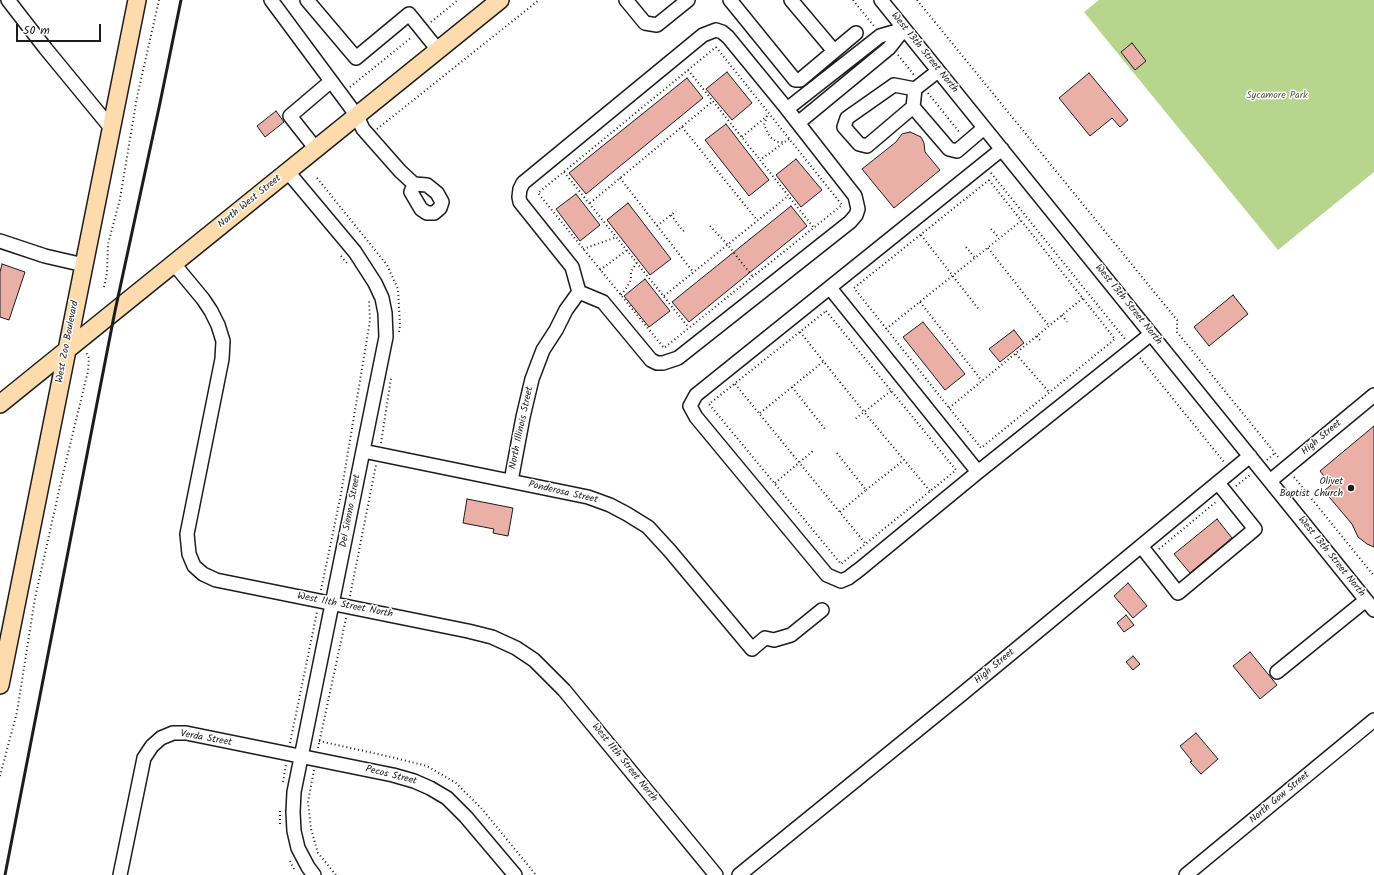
<!DOCTYPE html>
<style>
body{margin:0}
#map{position:relative;width:1374px;height:875px;overflow:hidden;background:#fff;font-family:Kalam,sans-serif}
canvas{display:block}
.scale{position:absolute;left:16px;top:24px;width:85px;height:18px;box-sizing:border-box;border:2px solid #1c1c1c;border-top:0;padding-left:5px;font-size:12px;line-height:14px;white-space:nowrap;color:#1c1c1c;-webkit-text-stroke:3px #fff;paint-order:stroke}
</style>
<div id="map">
<canvas width="1374" height="875"></canvas>
<div class="scale">50 m</div>
</div>
<script>
const ctx = document.querySelector('canvas').getContext('2d');
ctx.lineJoin = 'round';
function paint(path, color) {
  ctx.fillStyle = color;
  ctx.fill(path, 'evenodd');
}
function poly(rows) {
  const path = new Path2D();
  for (const r of rows) {
    path.moveTo(r[0], r[1]);
    for (let i = 2; i < r.length; i += 2) path.lineTo(r[i], r[i + 1]);
  }
  return path;
}
function stroke(path, color, width, dash) {
  ctx.strokeStyle = color;
  ctx.lineWidth = width;
  ctx.lineCap = dash ? 'butt' : 'round';
  ctx.setLineDash(dash || []);
  ctx.stroke(path);
}
function drawText(font, color, halo, rows, align = 'center') {
  ctx.font = font + ' Kalam,sans-serif';
  ctx.lineWidth = 3;
  ctx.setLineDash([]);
  ctx.textBaseline = 'middle';
  ctx.strokeStyle = halo;
  ctx.fillStyle = color;
  for (const [text, x, y, turn = 0] of rows) {
    ctx.save();
    ctx.translate(x, y);
    ctx.rotate((+turn || 0) * Math.PI / 180);
    ctx.textAlign = isNaN(turn) ? turn : align;
    if (halo) ctx.strokeText(text, 0, 0);
    ctx.fillText(text, 0, 0);
    ctx.restore();
  }
}
const green = poly([
 [1099,0,1374,0,1374,172,1278,250,1084,12]
]);
const building = poly([
 [1132,43,1146,61,1135,70,1121,52,1132,43],
 [727,72,752,103,732,120,706,89,727,72],
 [1089,73,1128,120,1120,127,1112,118,1090,136,1059,98,1089,73],
 [687,78,703,98,586,194,569,173,687,78],
 [276,111,284,122,265,137,257,126,276,111],
 [726,124,769,180,749,196,705,140,726,124],
 [910,132,921,137,924,143,925,152,940,170,894,208,862,169,896,142,902,134,910,132],
 [796,159,822,190,801,207,776,175,796,159],
 [576,194,600,225,580,241,556,209,576,194],
 [628,203,671,259,650,275,607,220,628,203],
 [791,206,807,226,689,322,672,302,791,206],
 [2,264,25,272,9,320,0,317,0,272,2,264],
 [645,279,670,311,649,327,624,296,645,279],
 [1233,295,1248,314,1209,346,1194,327,1233,295],
 [923,322,965,374,945,390,903,337,923,322],
 [1014,330,1024,343,1000,362,989,349,1014,330],
 [1374,426,1374,547,1367,544,1358,537,1352,524,1324,491,1331,485,1320,471,1374,426],
 [467,499,513,508,508,536,493,533,494,529,463,523,467,499],
 [1217,519,1232,538,1190,573,1174,554,1217,519],
 [1128,583,1147,606,1133,618,1114,596,1128,583],
 [1126,615,1134,625,1124,632,1117,623,1126,615],
 [1250,652,1277,685,1260,699,1233,666,1250,652],
 [1133,656,1140,664,1133,670,1126,662,1133,656],
 [1196,733,1218,759,1201,774,1190,762,1192,761,1180,746,1196,733]
]);
const path = poly([
 [853,0,874,26],
 [917,0,1177,320,1177,332,1279,458],
 [431,22,458,0],
 [716,47,842,205,664,348,538,193,716,47],
 [898,55,914,75],
 [688,70,760,160],
 [350,87,412,37],
 [928,93,960,133],
 [767,116,764,125,770,137,777,142,784,142],
 [682,127,757,220],
 [377,129,539,0],
 [742,137,767,116],
 [789,139,760,160,814,228],
 [564,172,689,328],
 [991,173,1125,339],
 [317,178,387,265,398,289,400,325,399,332],
 [620,178,693,272],
 [989,180,1115,339,981,448,854,288,989,180],
 [590,203,713,101],
 [671,215,683,231,686,229],
 [657,226,676,211],
 [710,226,727,244,753,277],
 [991,229,999,238],
 [921,235,980,311],
 [966,247,975,258],
 [988,248,1049,326],
 [583,249,617,237],
 [341,256,347,263],
 [600,270,627,250],
 [104,287,107,273,108,244,120,199,137,97,159,0],
 [621,295,627,287,631,280,631,272,637,262],
 [664,296,788,196],
 [920,302,982,381],
 [826,311,956,470,841,564,709,404,826,311],
 [1062,315,1067,322],
 [886,329,1021,221],
 [800,332,864,412,854,420],
 [1037,336,1041,342],
 [1016,354,1049,392],
 [1140,358,1224,462],
 [735,384,865,543],
 [792,387,825,429],
 [891,391,864,412,930,491],
 [949,408,1083,298],
 [760,413,824,361],
 [381,443,391,378],
 [837,453,866,490,840,512],
 [1267,460,1275,453],
 [1294,477,1374,576],
 [775,483,814,450],
 [1236,486,1250,475],
 [866,490,904,460],
 [1159,549,1217,501],
 [321,590,341,494,370,321,369,299],
 [350,596,376,465],
 [319,741,391,757,427,766,456,783,482,809,536,875],
 [290,743,317,612],
 [318,748,346,618],
 [314,770,308,802,311,829,318,853,336,875],
 [0,776,17,712,35,598,61,482,88,371,89,358,86,352],
 [283,782,286,765],
 [280,811,280,824],
 [290,861,295,871]
]);
const minor = poly([
 [8,0,46,49,111,128],
 [271,0,357,116,363,129,400,171,414,184,427,185,437,193,442,202,440,208,434,213,427,213,421,209,411,192,414,184],
 [307,0,356,58,409,14,438,50],
 [626,0,645,23,657,25,688,0],
 [730,0,795,80,800,80,856,33],
 [791,0,834,51],
 [881,0,1374,610],
 [716,30,722,32,728,37,787,109,855,196,858,209,856,215,850,222,678,358,663,363,657,363,651,360,603,302,579,292,572,267,520,202,519,197,520,189,523,183,703,35,716,30],
 [915,89,938,71],
 [913,107,915,89,894,85,847,118,844,127,859,144,867,146,913,107,949,149,957,151,984,128],
 [787,109,880,36,904,29],
 [798,123,889,48,904,29],
 [316,149,290,116,330,82],
 [1002,149,696,395,690,406,696,417,827,575,841,581,848,578,860,569,978,472,1151,334],
 [288,172,355,252,375,283,382,298,385,313,386,337,294,792,293,812,294,831,298,848,308,867,314,875],
 [0,241,45,256,84,265],
 [174,264,203,299,211,311,218,325,223,341,222,359,187,534,189,554,194,566,203,574,216,580,468,631,492,637,516,648,534,660,564,690,716,875],
 [830,288,978,472],
 [363,451,588,497,610,505,627,514,648,527,670,551,752,649,765,638,774,640,791,635,822,610],
 [511,481,523,417,532,379,543,350,556,330,566,310,579,292],
 [1270,481,1374,395],
 [1141,546,1178,593,1255,529,1218,483],
 [1277,672,1366,600],
 [120,875,144,758,152,746,161,738,173,733,186,733,393,775,414,781,430,788,447,798,466,817,515,875],
 [739,875,962,694,1250,456],
 [1186,875,1374,720]
]);
const major = poly([
 [0,404,500,0],
 [0,685,137,0]
]);
const rail = poly([
 [5,875,115,311,160,103,181,0]
]);
const markers = [
 [1351,488,4,"#1c1c1c"]
];
const streetNames = [
 ["West 13th Street North",924,53,51],
 ["North West Street",250,202,-39],
 ["West 13th Street North",1128,305,51],
 ["West Zoo Boulevard",68,342,-79],
 ["North Illinois Street",522,428,-78],
 ["High Street",1322,438,-40],
 ["Ponderosa Street",563,493,13],
 ["Del Sienno Street",351,511,-79],
 ["West 13th Street North",1331,557,51],
 ["West 11th Street North",345,606,11],
 ["High Street",995,667,-40],
 ["Verda Street",206,739,10],
 ["West 11th Street North",624,763,51],
 ["Pecos Street",391,776,14],
 ["North Gow Street",1280,798,-40]
];
const parkNames = [
 ["Sycamore Park",1277,96]
];
const poiNames = [
 ["Olivet",1343,482],
 ["Baptist Church",1343,494]
];
paint(green, '#b7d58d');
paint(building, '#eab0a8');
stroke(building, '#1c1c1c', 1);
stroke(minor, '#1c1c1c', 16);
stroke(major, '#1c1c1c', 20);
stroke(path, '#1c1c1c', 2, [1, 3]);
stroke(minor, '#fff', 13);
stroke(major, '#fedbac', 17);
stroke(rail, '#1c1c1c', 3);
for (const [x, y, r, color] of markers) {
  const dot = new Path2D();
  dot.arc(x, y, r, 0, 2 * Math.PI);
  ctx.fillStyle = color;
  ctx.fill(dot);
  stroke(dot, '#fff', 1.5);
}
drawText('10px', '#1c1c1c', '#fff', streetNames);
drawText('10px', '#525d44', '#fff', parkNames);
drawText('10px', '#1c1c1c', '#fff', poiNames, 'right');
</script>
